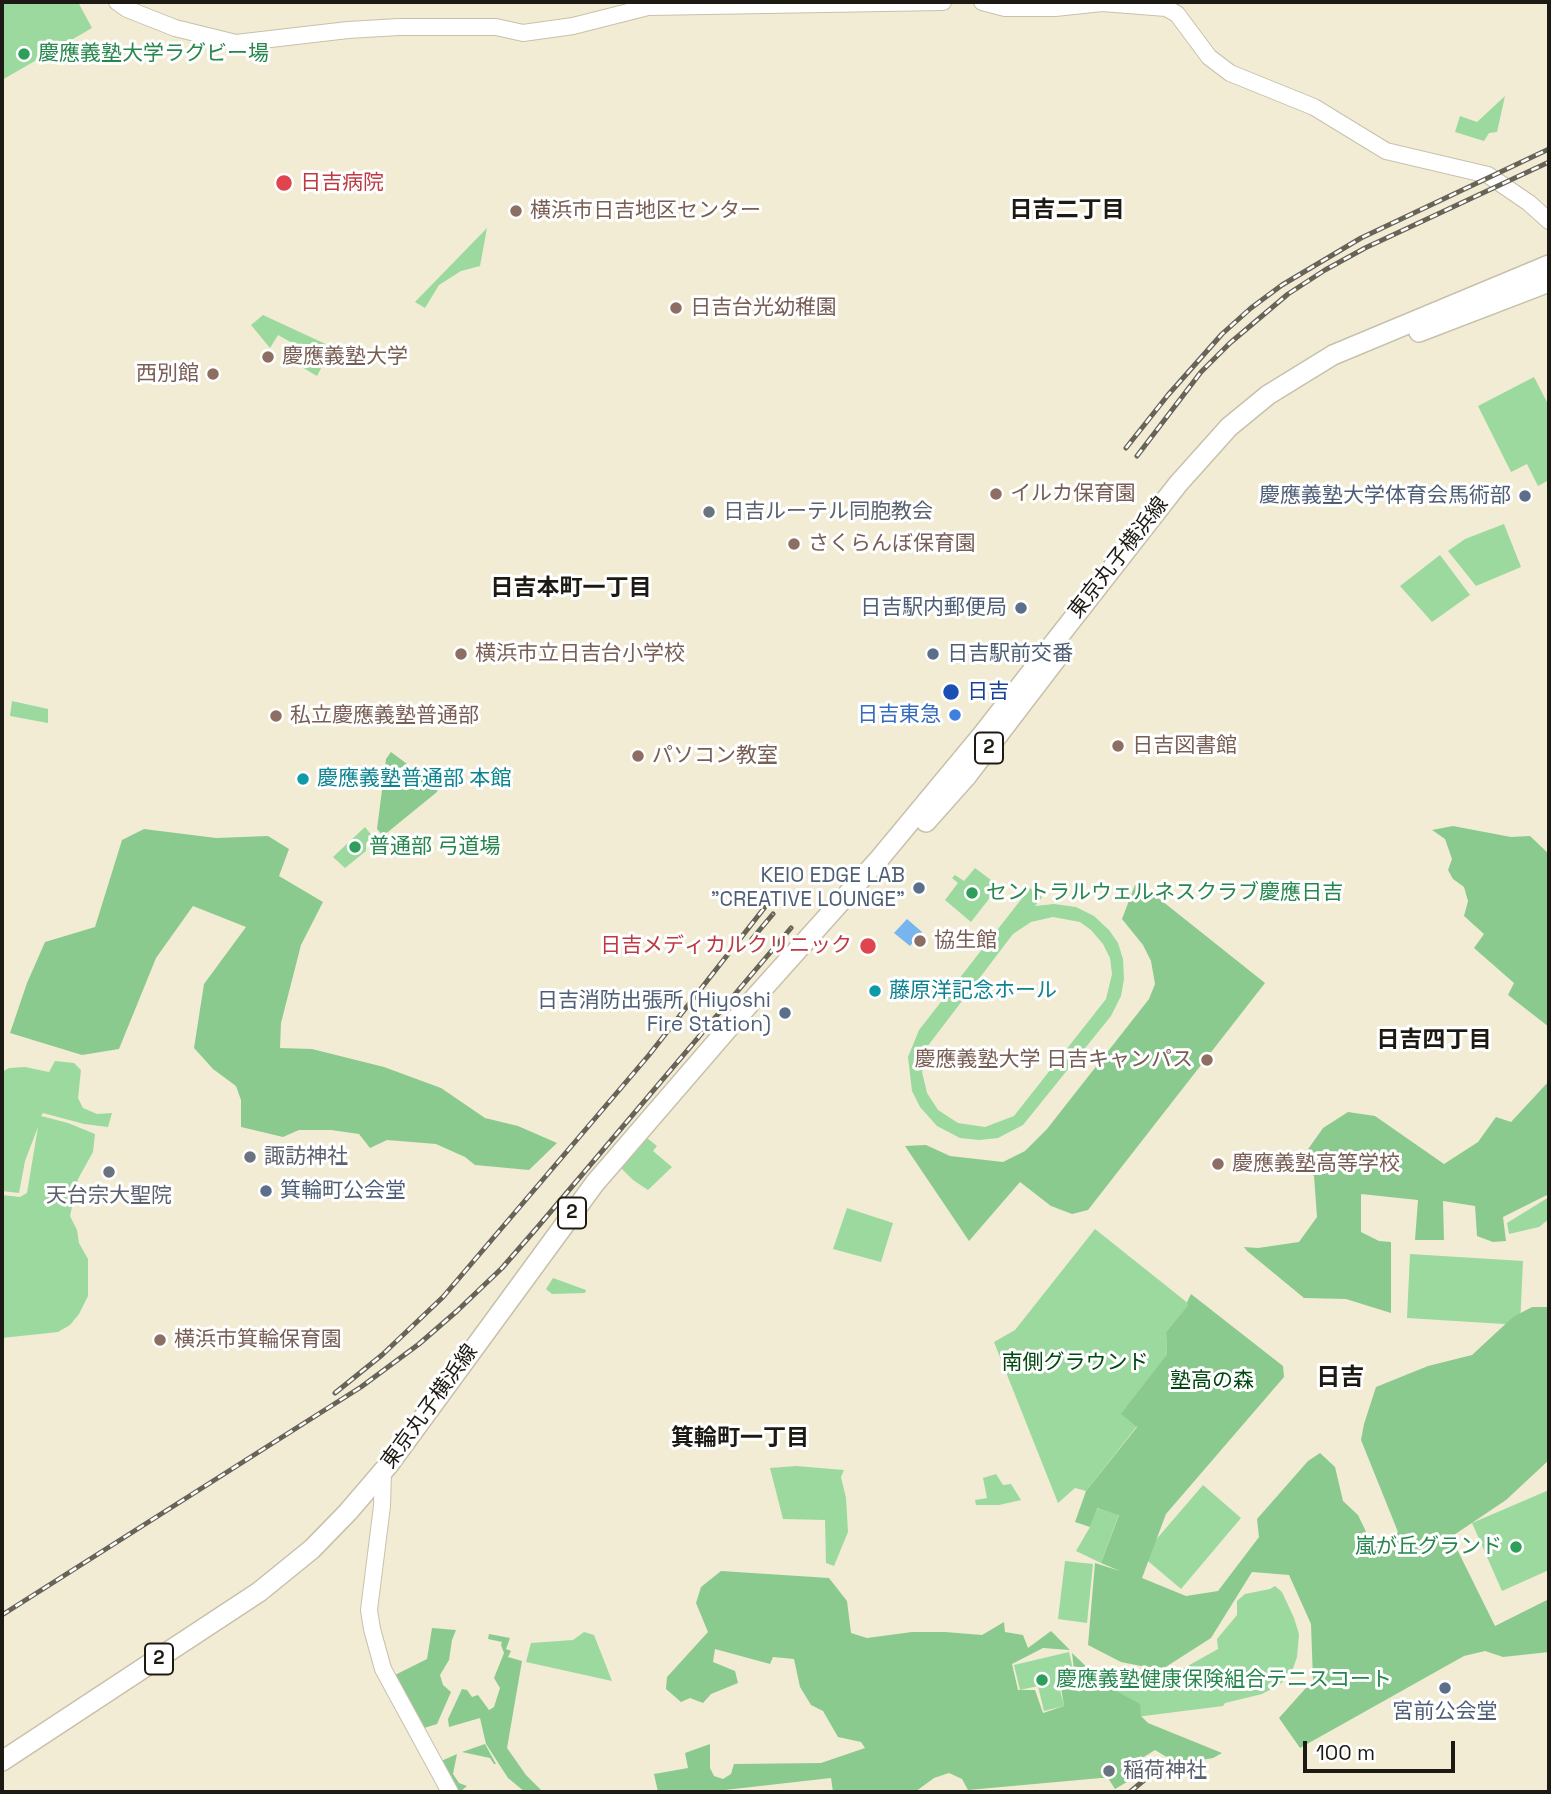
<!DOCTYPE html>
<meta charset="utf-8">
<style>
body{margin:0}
#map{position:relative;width:1551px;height:1794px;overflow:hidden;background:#f2ecd5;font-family:"Space Grotesk",sans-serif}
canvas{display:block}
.frame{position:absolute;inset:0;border:4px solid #1d1a13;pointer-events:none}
.scale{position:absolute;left:1303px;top:1741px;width:152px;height:32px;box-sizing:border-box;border:4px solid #1d1a13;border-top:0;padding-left:9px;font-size:21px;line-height:24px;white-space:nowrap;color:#1d1a13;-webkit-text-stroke:5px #fff;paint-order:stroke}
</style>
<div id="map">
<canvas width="1551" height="1794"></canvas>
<div class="frame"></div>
<div class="scale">100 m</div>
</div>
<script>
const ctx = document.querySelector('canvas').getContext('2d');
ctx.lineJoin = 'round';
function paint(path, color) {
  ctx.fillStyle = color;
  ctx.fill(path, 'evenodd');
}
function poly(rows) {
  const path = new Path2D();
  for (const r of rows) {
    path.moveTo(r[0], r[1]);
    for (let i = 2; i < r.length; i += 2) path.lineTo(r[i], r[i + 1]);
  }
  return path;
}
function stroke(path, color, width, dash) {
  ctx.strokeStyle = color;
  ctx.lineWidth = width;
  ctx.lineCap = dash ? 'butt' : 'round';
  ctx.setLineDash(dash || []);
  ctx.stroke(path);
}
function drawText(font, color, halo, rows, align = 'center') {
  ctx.font = font + ' "Space Grotesk","Noto Sans JP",sans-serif';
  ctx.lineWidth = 6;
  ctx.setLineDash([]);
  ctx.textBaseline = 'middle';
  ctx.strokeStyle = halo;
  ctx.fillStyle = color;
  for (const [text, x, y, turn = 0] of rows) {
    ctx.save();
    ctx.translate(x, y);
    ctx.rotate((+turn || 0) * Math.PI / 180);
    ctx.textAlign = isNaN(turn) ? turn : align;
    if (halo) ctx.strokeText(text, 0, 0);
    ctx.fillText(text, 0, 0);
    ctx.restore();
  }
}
const green = poly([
 [2,2,78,2,92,28,2,80],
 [1505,96,1497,132,1489,133,1484,141,1455,132,1460,116,1477,122],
 [487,228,480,266,461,271,439,285,425,308,415,302],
 [263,315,332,347,317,376,300,366,307,351,278,335,270,348,251,325],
 [1534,377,1549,406,1549,480,1538,486,1527,464,1511,472,1478,406],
 [1504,524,1521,567,1476,586,1448,551,1465,539],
 [1440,555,1470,595,1432,622,1400,586],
 [12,701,48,709,48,723,10,716],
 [365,827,373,837,366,843,366,851,345,868,333,857],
 [975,868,999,886,971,922,945,900,958,883,952,878,955,875,964,881],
 [1030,888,1042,897,1035,906,1054,904,1076,907,1094,916,1109,930,1118,943,1123,959,1124,979,1121,996,1111,1016,1023,1125,998,1138,979,1140,960,1138,937,1126,920,1107,912,1091,908,1057,919,1030],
 [1053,917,1080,922,1091,930,1103,944,1110,958,1112,974,1106,999,1014,1116,985,1127,958,1123,938,1110,927,1093,922,1072,927,1047,1013,934,1031,922],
 [55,1061,74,1063,81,1070,78,1098,83,1108,97,1114,112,1113,108,1127,84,1124,43,1113,41,1116,68,1123,95,1134,93,1152,78,1179,70,1216,77,1230,79,1243,88,1259,88,1296,79,1314,70,1325,58,1332,2,1338,2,1195,20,1197,27,1193,38,1127,25,1161,19,1193,2,1191,2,1072,9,1068,25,1067,49,1072],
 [647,1138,657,1146,653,1151,672,1167,648,1190,633,1180,621,1168],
 [1549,1197,1549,1219,1539,1227,1509,1234,1507,1223],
 [847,1208,893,1223,881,1262,833,1249],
 [1095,1229,1189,1304,1166,1332,1167,1354,1122,1414,1137,1426,1086,1491,1075,1488,1058,1503,994,1342,1015,1330],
 [1410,1254,1523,1261,1520,1325,1407,1318],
 [553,1278,586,1290,585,1293,552,1294,546,1289],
 [796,1466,844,1470,841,1477,846,1498,848,1532,834,1566,826,1563,825,1520,783,1519,770,1468],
 [996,1474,1003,1485,1011,1484,1021,1500,999,1505,976,1505,975,1500,987,1498,983,1478],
 [1203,1485,1241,1518,1181,1589,1142,1556],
 [1549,1490,1549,1570,1502,1591,1472,1523],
 [1096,1508,1119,1514,1101,1563,1076,1551,1090,1527],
 [1065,1561,1093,1564,1087,1623,1058,1619],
 [1275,1586,1282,1592,1294,1618,1299,1634,1297,1657,1291,1674,1279,1685,1262,1694,1225,1703,1223,1706,1136,1717,1112,1690,1094,1679,1110,1675,1137,1686,1159,1682,1218,1649,1217,1639,1237,1615,1237,1601,1245,1594,1270,1589],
 [584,1632,594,1635,612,1681,526,1662,531,1643,573,1640],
 [1069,1652,1075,1678,1058,1682,1064,1706,1044,1711,1038,1686,1020,1690,1014,1665]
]);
const forest = poly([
 [391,752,438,787,437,792,383,836,377,829,386,759],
 [1453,826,1511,837,1530,836,1549,854,1549,1027,1508,995,1514,983,1474,948,1484,934,1464,916,1468,901,1464,887,1453,879,1448,870,1452,859,1445,839,1432,830],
 [144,829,216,838,268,836,289,849,279,876,323,902,301,945,281,1023,280,1048,312,1049,384,1067,441,1088,485,1118,518,1126,557,1143,529,1170,475,1165,465,1157,436,1144,387,1140,370,1148,359,1134,331,1130,299,1130,283,1137,241,1127,241,1100,236,1086,213,1069,194,1048,204,984,246,927,193,906,156,958,119,1049,82,1055,10,1033,27,983,45,942,95,927,122,840],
 [1135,885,1147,889,1265,983,1088,1210,1072,1214,1051,1206,1020,1182,969,1241,905,1146,926,1145,950,1156,1003,1162,1025,1151,1047,1129,1149,999,1155,984,1151,961,1143,945,1122,919],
 [1549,1081,1549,1194,1503,1217,1506,1241,1493,1242,1477,1236,1475,1206,1443,1201,1444,1240,1415,1240,1418,1200,1361,1194,1361,1232,1379,1241,1391,1242,1391,1313,1346,1299,1304,1298,1247,1251,1244,1247,1258,1248,1299,1242,1317,1217,1314,1176,1299,1162,1323,1128,1348,1112,1375,1116,1444,1164,1478,1142,1496,1117,1511,1122],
 [1191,1294,1283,1366,1284,1377,1166,1514,1142,1578,1186,1596,1218,1591,1259,1537,1257,1519,1308,1461,1320,1453,1335,1467,1343,1501,1358,1515,1371,1542,1383,1544,1398,1532,1361,1440,1364,1424,1376,1387,1428,1366,1472,1355,1513,1317,1532,1307,1549,1307,1549,1460,1506,1500,1451,1537,1495,1626,1549,1599,1549,1652,1503,1657,1485,1651,1464,1656,1300,1748,1279,1718,1313,1680,1311,1624,1289,1575,1252,1572,1211,1638,1161,1670,1121,1662,1088,1645,1095,1563,1120,1571,1101,1563,1119,1515,1097,1508,1090,1527,1075,1522,1086,1491,1137,1427,1121,1414,1167,1354,1166,1332,1188,1305,1187,1302],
 [721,1571,829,1578,847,1601,851,1633,867,1638,912,1632,945,1632,982,1635,1004,1622,1005,1632,1023,1635,1028,1648,1051,1631,1070,1650,1043,1648,1012,1664,1018,1690,1035,1690,1043,1713,1064,1706,1061,1688,1075,1678,1072,1653,1091,1671,1094,1679,1140,1704,1141,1716,1148,1723,1222,1753,1213,1758,1178,1764,1155,1750,1134,1763,1127,1782,1115,1789,1108,1778,1101,1778,968,1790,962,1779,949,1773,934,1778,915,1792,833,1792,831,1778,707,1792,658,1792,654,1774,688,1768,685,1753,710,1744,710,1768,714,1776,723,1779,731,1774,734,1764,821,1763,865,1748,861,1742,838,1737,823,1711,811,1705,800,1687,794,1659,773,1657,770,1664,715,1649,713,1662,735,1671,738,1683,711,1694,703,1703,690,1698,681,1702,666,1689,667,1677,708,1632,696,1603,701,1587],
 [432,1628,456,1630,452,1640,449,1660,440,1675,443,1685,451,1692,437,1724,421,1729,395,1675,427,1659],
 [489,1634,510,1638,506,1649,511,1651,508,1657,522,1661,507,1748,526,1775,543,1792,525,1792,508,1778,486,1744,480,1718,449,1727,448,1719,462,1689,467,1690,472,1697,478,1695,489,1710,494,1707,500,1688,494,1678,504,1653,501,1645,502,1642,488,1639],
 [485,1744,496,1764,494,1764,490,1758,462,1752],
 [457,1754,453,1774,459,1783,467,1786,460,1792,458,1792,439,1762]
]);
const water = poly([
 [907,919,922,932,910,946,894,933]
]);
const tertiary = poly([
 [117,2,127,9,175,28,236,43,348,30,399,27,496,27,523,33,573,26,648,7,943,2],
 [982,2,1005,8,1055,8,1102,3,1166,8,1177,14,1209,57,1230,73,1314,107,1386,151,1488,175,1529,203,1549,221],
 [383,1472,382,1506,369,1610,372,1629,383,1669,450,1792]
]);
const primary = poly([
 [1419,332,1549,282],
 [926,822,966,777,1060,654],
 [2,1761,259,1592,312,1549,348,1512,390,1463,595,1183,750,1003,880,858,982,735,1178,484,1229,427,1268,395,1333,355,1549,265]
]);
const rail = poly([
 [1126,448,1168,395,1222,334,1251,308,1282,285,1361,238,1549,149],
 [1137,456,1201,372,1230,343,1288,294,1325,270,1365,248,1549,162],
 [752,939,773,914],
 [335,1393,382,1355,443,1297,649,1055,765,907],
 [2,1615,361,1387,419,1344,457,1311,502,1268,536,1229,791,928],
 [1130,1792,1162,1765]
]);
const markers = [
 [24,54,7,"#2e9e5b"],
 [284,183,9,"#e0444e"],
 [516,211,7,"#8d6e63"],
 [676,308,7,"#8d6e63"],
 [268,357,7,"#8d6e63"],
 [213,374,7,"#8d6e63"],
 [996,494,7,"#8d6e63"],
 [1525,496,7,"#5c6f8a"],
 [709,512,7,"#6b7280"],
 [794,544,7,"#8d6e63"],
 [1021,608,7,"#5c6f8a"],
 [461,654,7,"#8d6e63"],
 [933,654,7,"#5c6f8a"],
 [951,692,9,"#1a4fb4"],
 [955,715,7,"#3f7fe0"],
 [276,716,7,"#8d6e63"],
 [1118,746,7,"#8d6e63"],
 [638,756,7,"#8d6e63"],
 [303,779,7,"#0f9aa8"],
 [355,847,7,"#2e9e5b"],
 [919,888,7,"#5c6f8a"],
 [972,893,7,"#2e9e5b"],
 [920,941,7,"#8d6e63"],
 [868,946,9,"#e0444e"],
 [875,991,7,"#0f9aa8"],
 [785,1013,7,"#5c6f8a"],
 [1207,1060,7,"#8d6e63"],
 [250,1157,7,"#6b7280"],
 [1218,1164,7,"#8d6e63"],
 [109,1172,7,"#6b7280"],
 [266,1191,7,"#5c6f8a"],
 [160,1340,7,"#8d6e63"],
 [1516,1547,7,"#2e9e5b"],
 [1042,1680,7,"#2e9e5b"],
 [1445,1688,7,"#5c6f8a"],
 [1109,1771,7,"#6b7280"]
];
const shields = [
 [989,748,28],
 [572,1213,28],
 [159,1659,28]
];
const shieldNames = [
 ["2",989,748],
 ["2",572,1213],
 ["2",159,1659]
];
const leisureNames = [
 ["慶應義塾大学ラグビー場",38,54],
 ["普通部 弓道場",369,847],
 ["セントラルウェルネスクラブ慶應日吉",986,893],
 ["嵐が丘グランド",1502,1547,"right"],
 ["慶應義塾健康保険組合テニスコート",1056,1680]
];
const healthNames = [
 ["日吉病院",300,183],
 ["日吉メディカルクリニック",852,946,"right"]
];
const educationNames = [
 ["横浜市日吉地区センター",530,211],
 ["日吉台光幼稚園",690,308],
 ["慶應義塾大学",282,357],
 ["西別館",199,374,"right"],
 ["イルカ保育園",1010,494],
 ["さくらんぼ保育園",808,544],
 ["横浜市立日吉台小学校",475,654],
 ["私立慶應義塾普通部",290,716],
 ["日吉図書館",1132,746],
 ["パソコン教室",652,756],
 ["協生館",934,941],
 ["慶應義塾大学 日吉キャンパス",1193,1060,"right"],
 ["慶應義塾高等学校",1232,1164],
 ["横浜市箕輪保育園",174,1340]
];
const serviceNames = [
 ["慶應義塾大学体育会馬術部",1511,496],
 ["日吉駅内郵便局",1007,608],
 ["日吉駅前交番",947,654,"left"],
 ["KEIO EDGE LAB",905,876],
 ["\"CREATIVE LOUNGE\"",905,900],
 ["日吉消防出張所 (Hiyoshi",771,1001],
 ["Fire Station)",771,1025],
 ["箕輪町公会堂",280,1191,"left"],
 ["宮前公会堂",1445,1712,"center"]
];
const worshipNames = [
 ["日吉ルーテル同胞教会",723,512],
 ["諏訪神社",264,1157],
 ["天台宗大聖院",109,1196,"center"],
 ["稲荷神社",1123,1771]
];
const streetNames = [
 ["東京丸子横浜線",1119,558,-52],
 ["東京丸子横浜線",430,1407,-54]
];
const transitNames = [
 ["日吉",967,692]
];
const shopNames = [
 ["日吉東急",941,715]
];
const cultureNames = [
 ["慶應義塾普通部 本館",317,779],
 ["藤原洋記念ホール",889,991]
];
const parkNames = [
 ["南側グラウンド",1075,1363],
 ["塾高の森",1212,1381]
];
const neighbourhoodNames = [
 ["日吉二丁目",1067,211],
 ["日吉本町一丁目",571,589],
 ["日吉四丁目",1434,1041],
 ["箕輪町一丁目",740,1439]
];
const quarterNames = [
 ["日吉",1340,1378]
];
paint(green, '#9bd99e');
paint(forest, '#8bca8e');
paint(water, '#78b4ee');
stroke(tertiary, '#c7c1ab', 18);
stroke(primary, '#c7c1ab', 22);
stroke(tertiary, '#fff', 16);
stroke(primary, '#fff', 19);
stroke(rail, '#676357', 5);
stroke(rail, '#fff', 2.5, [8]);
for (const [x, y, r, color] of markers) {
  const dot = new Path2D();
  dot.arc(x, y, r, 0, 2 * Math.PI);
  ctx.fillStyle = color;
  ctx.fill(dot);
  stroke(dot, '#fff', 2.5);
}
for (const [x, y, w] of shields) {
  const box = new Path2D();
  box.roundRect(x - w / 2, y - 15.5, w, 31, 5);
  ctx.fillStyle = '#fff';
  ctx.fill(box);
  stroke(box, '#1d1a13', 2);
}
drawText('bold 19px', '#1d1a13', null, shieldNames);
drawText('21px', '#27864d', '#fff', leisureNames, 'left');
drawText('21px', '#be3a42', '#fff', healthNames, 'left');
drawText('21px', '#785e54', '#fff', educationNames, 'left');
drawText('21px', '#4e5e75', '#fff', serviceNames, 'right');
drawText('21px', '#5b616d', '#fff', worshipNames, 'left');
drawText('21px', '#1d1a13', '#fff', streetNames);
drawText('21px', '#164399', '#fff', transitNames, 'left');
drawText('21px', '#366cbe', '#fff', shopNames, 'right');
drawText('21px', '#0d838f', '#fff', cultureNames, 'left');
drawText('21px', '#004710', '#fff', parkNames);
drawText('bold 23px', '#1d1a13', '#fff', neighbourhoodNames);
drawText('bold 24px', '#1d1a13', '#fff', quarterNames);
</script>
